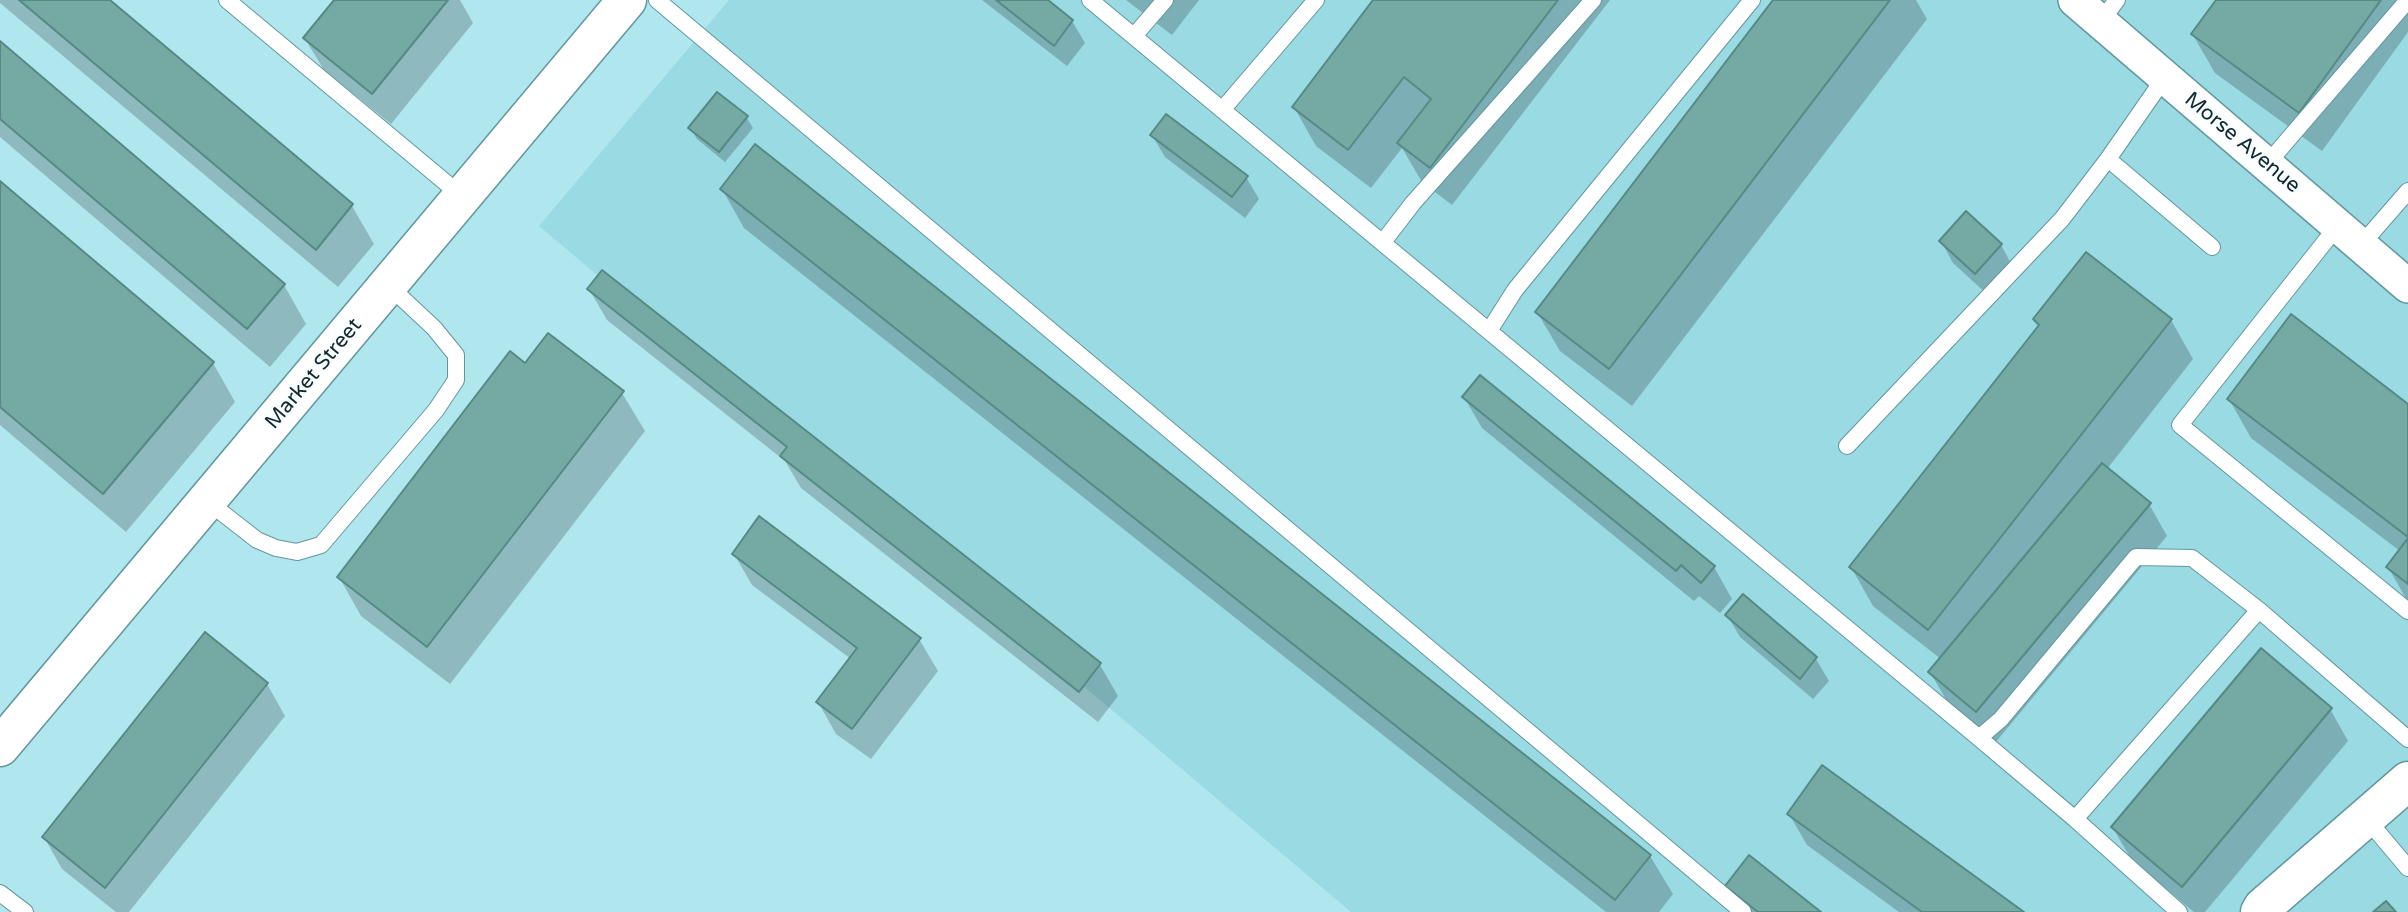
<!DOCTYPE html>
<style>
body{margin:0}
canvas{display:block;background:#b0e7ef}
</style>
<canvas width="2408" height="912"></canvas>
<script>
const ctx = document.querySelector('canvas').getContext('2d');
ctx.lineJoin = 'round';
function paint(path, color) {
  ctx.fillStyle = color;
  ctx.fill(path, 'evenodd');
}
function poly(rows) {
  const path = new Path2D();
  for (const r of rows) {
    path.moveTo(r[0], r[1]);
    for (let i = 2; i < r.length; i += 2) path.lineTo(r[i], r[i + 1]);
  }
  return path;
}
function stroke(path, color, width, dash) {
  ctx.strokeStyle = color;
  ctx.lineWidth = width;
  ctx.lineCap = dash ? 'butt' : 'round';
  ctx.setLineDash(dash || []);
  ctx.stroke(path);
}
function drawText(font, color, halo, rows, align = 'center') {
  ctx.font = font + ' "Varela Round",sans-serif';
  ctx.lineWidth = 5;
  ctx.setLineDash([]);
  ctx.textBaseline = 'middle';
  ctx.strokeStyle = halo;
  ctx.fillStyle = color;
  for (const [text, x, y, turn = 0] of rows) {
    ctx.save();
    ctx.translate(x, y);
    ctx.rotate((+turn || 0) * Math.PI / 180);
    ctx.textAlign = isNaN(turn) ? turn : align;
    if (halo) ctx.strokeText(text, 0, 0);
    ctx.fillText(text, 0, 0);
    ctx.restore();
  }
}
const built = poly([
 [729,0,2408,0,2408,912,1351,912,539,226]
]);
const shadow = poly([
 [0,0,107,0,352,206,374,244,338,287,0,3],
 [337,0,460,0,473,23,391,124,324,70,305,39],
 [982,0,1045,0,1072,21,1085,43,1067,66],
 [1126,0,1199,0,1172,35],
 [1376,0,1610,0,1452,205,1422,182,1402,148,1371,188,1316,146,1294,107],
 [1777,0,1916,0,1927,19,1632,406,1560,351,1537,312],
 [2218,0,2408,0,2408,32,2322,151,2215,73,2193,35],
 [0,43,284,285,306,324,270,367,0,137],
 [746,117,753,128,725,162,697,139,690,128],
 [1152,135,1246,177,1259,199,1245,218,1165,157],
 [0,183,213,363,235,402,126,532,0,425],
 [722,189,1650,856,1673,894,1659,912,1606,912,744,228],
 [1941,241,2001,245,2013,267,1988,295,1953,263],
 [602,272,1100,665,1118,696,1098,722,801,488,785,461,607,320,589,289],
 [2035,319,2171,320,2193,359,2107,469,2149,504,2167,536,1995,743,1948,703,1930,672,1941,659,1873,606,1851,567,2039,328],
 [526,365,622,393,645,431,450,684,361,616,339,577],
 [1464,397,1714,567,1732,599,1720,613,1699,596,1694,601,1482,428],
 [2229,399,2408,406,2408,602,2388,567,2400,551,2251,438],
 [734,554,919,639,938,671,871,759,836,734,818,702,851,659,752,585],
 [1743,597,1816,659,1829,681,1813,699,1740,637,1727,615],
 [267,684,285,716,129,912,116,912,62,869,44,837],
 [2330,709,2348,741,2205,912,2194,912,2131,859,2113,828],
 [1789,814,2021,912,1899,912,1807,845],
 [1727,886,1819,912,1742,912]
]);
const building = poly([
 [19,0,110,0,353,204,316,250,19,0],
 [334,0,448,0,372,94,303,38,334,0],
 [996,0,1048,0,1073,20,1054,46,996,0],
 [1373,0,1558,0,1430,168,1397,143,1431,99,1404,77,1348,150,1292,107,1373,0],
 [1773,0,1890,0,1609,369,1535,312,1773,0],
 [2216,0,2381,0,2299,113,2191,34,2216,0],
 [0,41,285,284,247,329,0,119,0,41],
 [717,92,748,116,719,152,688,128,717,92],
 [1166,114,1248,176,1232,197,1150,135,1166,114],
 [755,144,1651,855,1615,900,720,189,755,144],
 [0,181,214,362,103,494,0,407,0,181],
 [1966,211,2002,244,1975,274,1939,241,1966,211],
 [2086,252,2172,319,1928,630,1849,567,2039,325,2033,319,2086,252],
 [602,270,1101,663,1079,692,780,456,787,447,587,289,602,270],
 [2291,314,2408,404,2408,537,2227,399,2291,314],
 [548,333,624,391,427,647,337,577,510,351,525,363,548,333],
 [1480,375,1715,566,1701,583,1681,565,1676,571,1462,397,1480,375],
 [2102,463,2151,503,1976,712,1928,672,2102,463],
 [759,516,921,638,852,729,816,702,857,648,732,554,759,516],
 [2408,538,2408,584,2386,567,2408,538],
 [1743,594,1817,657,1800,679,1725,615,1743,594],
 [205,632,268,683,105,888,42,837,205,632],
 [2261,648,2332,708,2182,887,2111,827,2261,648],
 [1822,765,2024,912,1922,912,1787,814,1822,765],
 [1749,855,1821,912,1758,912,1725,886,1749,855],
 [2386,901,2396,912,2373,912,2386,901]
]);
const service = poly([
 [227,0,463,197],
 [657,0,1743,912],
 [1090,0,1979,738,2075,819,2179,912],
 [2101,21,2117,0],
 [1134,36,1165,0],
 [2165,77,2108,159,2212,247],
 [1222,110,1316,0],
 [2267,164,2408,0],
 [2339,224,2180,425,2408,611],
 [1383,242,1413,203,1593,0],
 [2361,245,2408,191],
 [1489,331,1515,290,1752,0],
 [1847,446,2062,219,2108,159],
 [207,501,257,540,276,548,297,552,321,545,436,410,456,380,456,355,434,328,388,285],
 [1979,738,2001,719,2136,557,2192,558,2259,610,2408,739],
 [2365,817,2408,868],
 [2075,819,2259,610],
 [0,893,25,912]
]);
const minor = poly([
 [2075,0,2408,286]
]);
const tertiary = poly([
 [0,747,627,0],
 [2260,912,2263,907,2408,781]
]);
const streetNames = [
 ["Morse Avenue",2242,143,40],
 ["Market Street",314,374,-50]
];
paint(built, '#9adae3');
paint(shadow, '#0003');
paint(building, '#75aaa4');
stroke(building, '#558a84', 2);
stroke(service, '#62979e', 18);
stroke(minor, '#62979e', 36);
stroke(tertiary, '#62979e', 41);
stroke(service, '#fff', 16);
stroke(minor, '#fff', 33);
stroke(tertiary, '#fff', 38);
drawText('21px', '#12282b', '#f8feff', streetNames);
</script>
